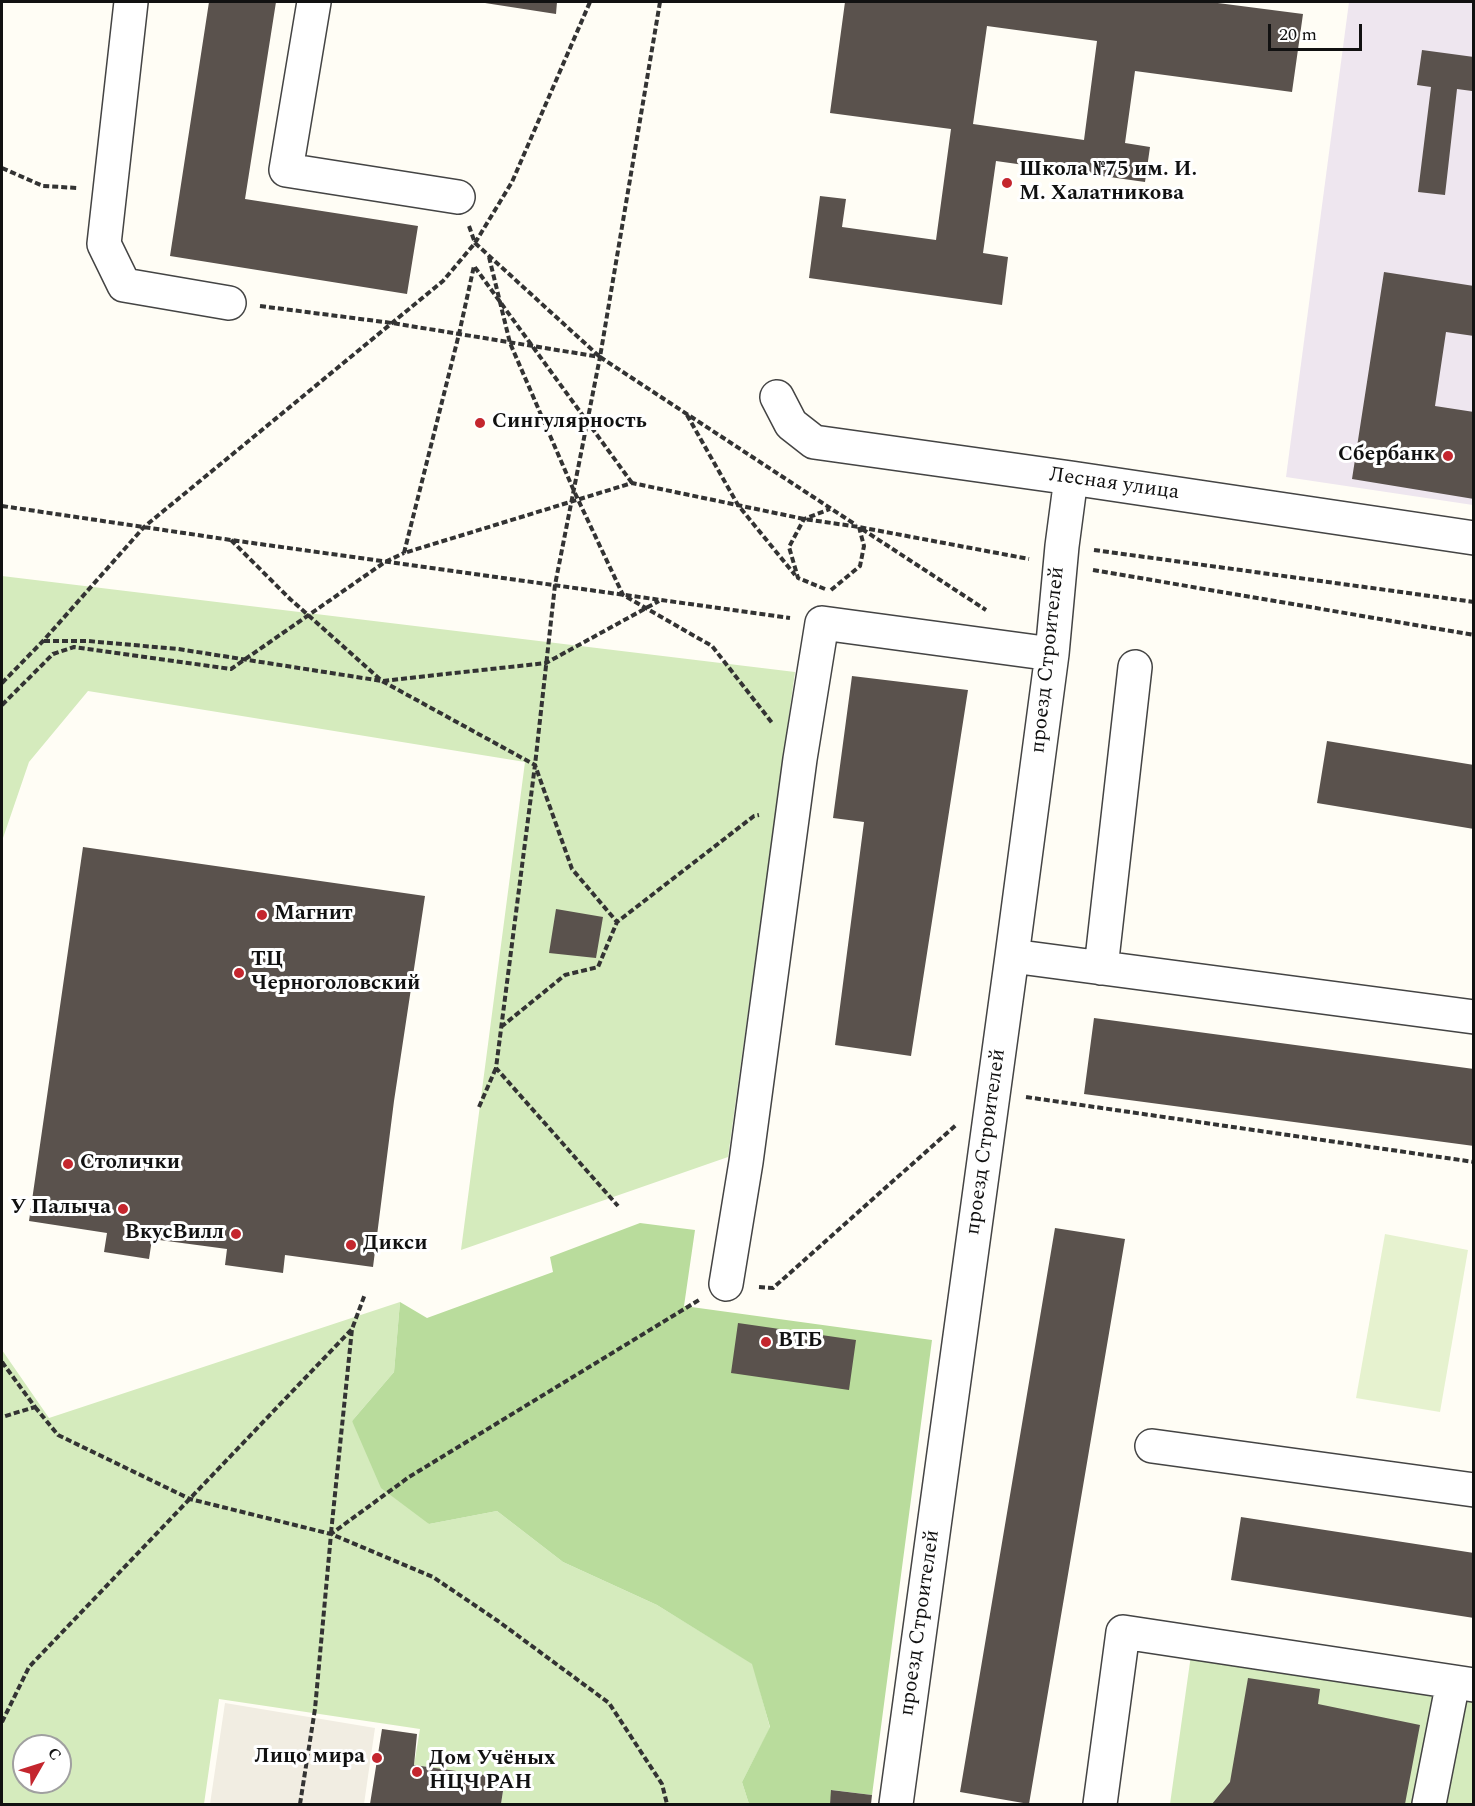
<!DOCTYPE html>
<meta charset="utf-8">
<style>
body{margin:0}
#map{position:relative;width:1475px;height:1806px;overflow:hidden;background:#fffdf5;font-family:Spectral,serif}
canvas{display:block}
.frame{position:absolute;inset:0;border:3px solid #111;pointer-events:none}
.north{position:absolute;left:12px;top:1734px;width:60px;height:60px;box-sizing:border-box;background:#fff;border:2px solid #a0a0a0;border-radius:50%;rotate:51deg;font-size:16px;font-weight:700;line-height:24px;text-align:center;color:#111}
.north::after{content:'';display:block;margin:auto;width:21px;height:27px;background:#c4262e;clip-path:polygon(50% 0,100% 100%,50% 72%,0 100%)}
.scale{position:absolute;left:1268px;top:24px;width:94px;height:27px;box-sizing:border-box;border:3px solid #111;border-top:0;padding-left:8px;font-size:18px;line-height:21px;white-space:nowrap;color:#111;-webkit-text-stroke:4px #fff;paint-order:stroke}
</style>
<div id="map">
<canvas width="1475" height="1806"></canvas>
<div class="frame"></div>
<div class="north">С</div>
<div class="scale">20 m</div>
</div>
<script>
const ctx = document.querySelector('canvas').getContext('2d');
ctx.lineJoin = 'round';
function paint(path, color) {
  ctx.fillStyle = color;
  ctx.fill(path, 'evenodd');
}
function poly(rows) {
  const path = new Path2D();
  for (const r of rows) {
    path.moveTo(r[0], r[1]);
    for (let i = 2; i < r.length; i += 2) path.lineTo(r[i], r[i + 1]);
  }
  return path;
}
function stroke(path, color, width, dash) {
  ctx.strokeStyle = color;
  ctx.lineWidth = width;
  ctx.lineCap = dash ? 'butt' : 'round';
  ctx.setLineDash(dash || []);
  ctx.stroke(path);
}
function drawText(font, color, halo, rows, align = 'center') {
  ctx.font = font + ' Spectral,serif';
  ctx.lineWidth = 6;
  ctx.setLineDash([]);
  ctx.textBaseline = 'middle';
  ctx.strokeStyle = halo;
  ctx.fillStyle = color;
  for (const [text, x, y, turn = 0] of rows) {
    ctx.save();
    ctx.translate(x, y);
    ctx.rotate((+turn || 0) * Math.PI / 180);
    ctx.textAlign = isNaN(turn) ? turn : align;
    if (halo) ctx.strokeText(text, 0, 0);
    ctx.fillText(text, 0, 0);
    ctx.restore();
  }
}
const industrial = poly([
 [1349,2,1473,2,1473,505,1286,477]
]);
const green = poly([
 [2,576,795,672,728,1157,461,1250,525,762,88,691,29,762,2,841],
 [400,1302,394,1372,352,1421,429,1524,497,1511,563,1562,657,1605,753,1664,770,1728,742,1782,749,1804,501,1804,505,1779,414,1765,420,1729,219,1699,204,1804,2,1804,2,1350,49,1418],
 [24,1746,60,1746,60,1782,24,1782],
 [1191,1655,1473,1695,1473,1804,1170,1804]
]);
const forest = poly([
 [640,1223,695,1230,684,1306,932,1340,872,1795,832,1790,830,1804,749,1804,742,1782,770,1727,752,1664,657,1605,563,1562,497,1511,429,1524,381,1488,352,1421,394,1372,400,1302,427,1318,553,1272,550,1257]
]);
const pitch = poly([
 [1385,1234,1468,1250,1440,1412,1356,1398]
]);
const plaza = poly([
 [225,1703,375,1728,364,1804,210,1804]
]);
const building = poly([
 [209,2,276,2,245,199,418,226,407,294,170,256],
 [485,2,557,2,556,14,485,3],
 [845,2,1210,2,1303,14,1292,92,1135,71,1125,143,1150,147,1145,182,996,161,983,253,1008,257,1002,305,809,278,820,196,846,199,842,227,936,240,951,129,830,113],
 [987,26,1097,41,1084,140,973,124],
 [1422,50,1474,57,1472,91,1457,89,1445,195,1418,192,1431,87,1417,85],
 [1384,272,1474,286,1474,336,1446,332,1435,406,1474,412,1474,499,1352,479],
 [852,676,968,690,911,1056,835,1045,864,822,833,818],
 [1327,741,1474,765,1474,829,1317,803],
 [83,847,425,896,394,1101,373,1267,285,1255,283,1273,225,1265,227,1249,152,1239,149,1259,104,1252,107,1233,29,1221],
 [556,909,603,917,596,958,549,953],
 [1094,1018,1474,1069,1474,1146,1084,1094],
 [1055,1228,1125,1239,1029,1804,960,1792],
 [738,1323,856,1340,849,1390,731,1373],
 [1241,1517,1474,1553,1474,1618,1231,1580],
 [1248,1678,1320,1689,1318,1704,1420,1725,1405,1804,1212,1804,1230,1782],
 [382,1729,417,1734,414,1765,505,1778,501,1804,370,1804],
 [831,1790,872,1795,871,1804,830,1804]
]);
const path = poly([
 [660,2,600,357,856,525],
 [2,168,43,186,78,188],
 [469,226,475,243,600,357],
 [489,257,510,343,574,491,623,595,712,646,773,724],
 [260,306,392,323,600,357,555,585,535,765,496,1068,618,1206],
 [687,415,738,505,795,575],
 [632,483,474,266,459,334,404,553,632,483,804,519,859,527,1029,559],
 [2,506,231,540,790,618],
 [862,529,986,610],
 [231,540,290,599,382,681,535,765,572,869,617,922],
 [1094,550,1474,602],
 [1093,570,1474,635],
 [825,589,798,578,789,547,804,519,830,509],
 [831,590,860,566,864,546,859,527],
 [44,641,88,641,178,649,382,681,546,663,659,601],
 [2,683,43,641,144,527,443,281,475,243,512,182,590,2],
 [2,705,53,654,74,647,231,669,385,562,404,553],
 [501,1027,565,975,598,967,617,922,754,816,759,815],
 [1026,1097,1474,1162],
 [479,1107,496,1068],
 [759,1287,773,1288,956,1125],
 [2,1362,35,1407,2,1417],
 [35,1407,58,1435,190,1499,331,1534,433,1577,498,1621,609,1703,662,1784,667,1804],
 [331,1533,352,1329,365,1294],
 [2,1722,29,1667,352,1329],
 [300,1804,315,1709,331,1534,409,1477,699,1300]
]);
const minor = poly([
 [131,2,104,244,124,285,229,303],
 [314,2,286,170,458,197],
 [777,397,791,424,814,442,1071,478,1474,538],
 [1012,956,1474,1017],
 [1101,968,1135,667],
 [726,1284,746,1162,800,759,822,623,1052,654],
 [1152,1446,1474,1490],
 [896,1804,1012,956,1052,654,1062,546,1071,478],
 [1100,1804,1123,1632,1474,1685],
 [1429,1804,1453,1682]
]);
const markers = [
 [1007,183,6,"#c4262e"],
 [480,423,6,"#c4262e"],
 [1448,456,6,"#c4262e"],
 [262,915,6,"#c4262e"],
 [239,973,6,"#c4262e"],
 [68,1164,6,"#c4262e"],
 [123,1209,6,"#c4262e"],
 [236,1234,6,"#c4262e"],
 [351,1245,6,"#c4262e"],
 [766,1342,6,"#c4262e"],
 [377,1758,6,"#c4262e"],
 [417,1772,6,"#c4262e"]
];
const poiNames = [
 ["Школа №75 им. И.",1019,171],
 ["М. Халатникова",1019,195],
 ["Сингулярность",492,423],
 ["Сбербанк",1436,456,"right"],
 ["Магнит",274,915],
 ["ТЦ",251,961],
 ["Черноголовский",251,985],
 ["Столички",80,1164],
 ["У Палыча",111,1209,"right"],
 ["ВкусВилл",224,1234,"right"],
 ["Дикси",363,1245],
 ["ВТБ",778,1342],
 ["Лицо мира",365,1758,"right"],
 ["Дом Учёных",429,1760],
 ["НЦЧ РАН",429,1784]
];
const streetNames = [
 ["Лесная улица",1114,485,8],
 ["проезд Строителей",1049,660,-84],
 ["проезд Строителей",987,1142,-82],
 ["проезд Строителей",921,1623,-82]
];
paint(industrial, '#eee6ef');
paint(green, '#d5ebbd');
paint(forest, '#b9dc9c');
paint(pitch, '#e6f2cf');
paint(plaza, '#f1ede2');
paint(building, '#5a524d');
stroke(minor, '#444', 36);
stroke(path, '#333', 4, [6, 3]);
stroke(minor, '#fff', 33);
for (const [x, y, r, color] of markers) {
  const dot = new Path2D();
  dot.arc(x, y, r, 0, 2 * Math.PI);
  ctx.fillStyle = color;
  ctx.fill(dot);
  stroke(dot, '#fff', 2);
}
drawText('bold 21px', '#111', '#fff', poiNames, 'left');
drawText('21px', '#111', '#fff', streetNames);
</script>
